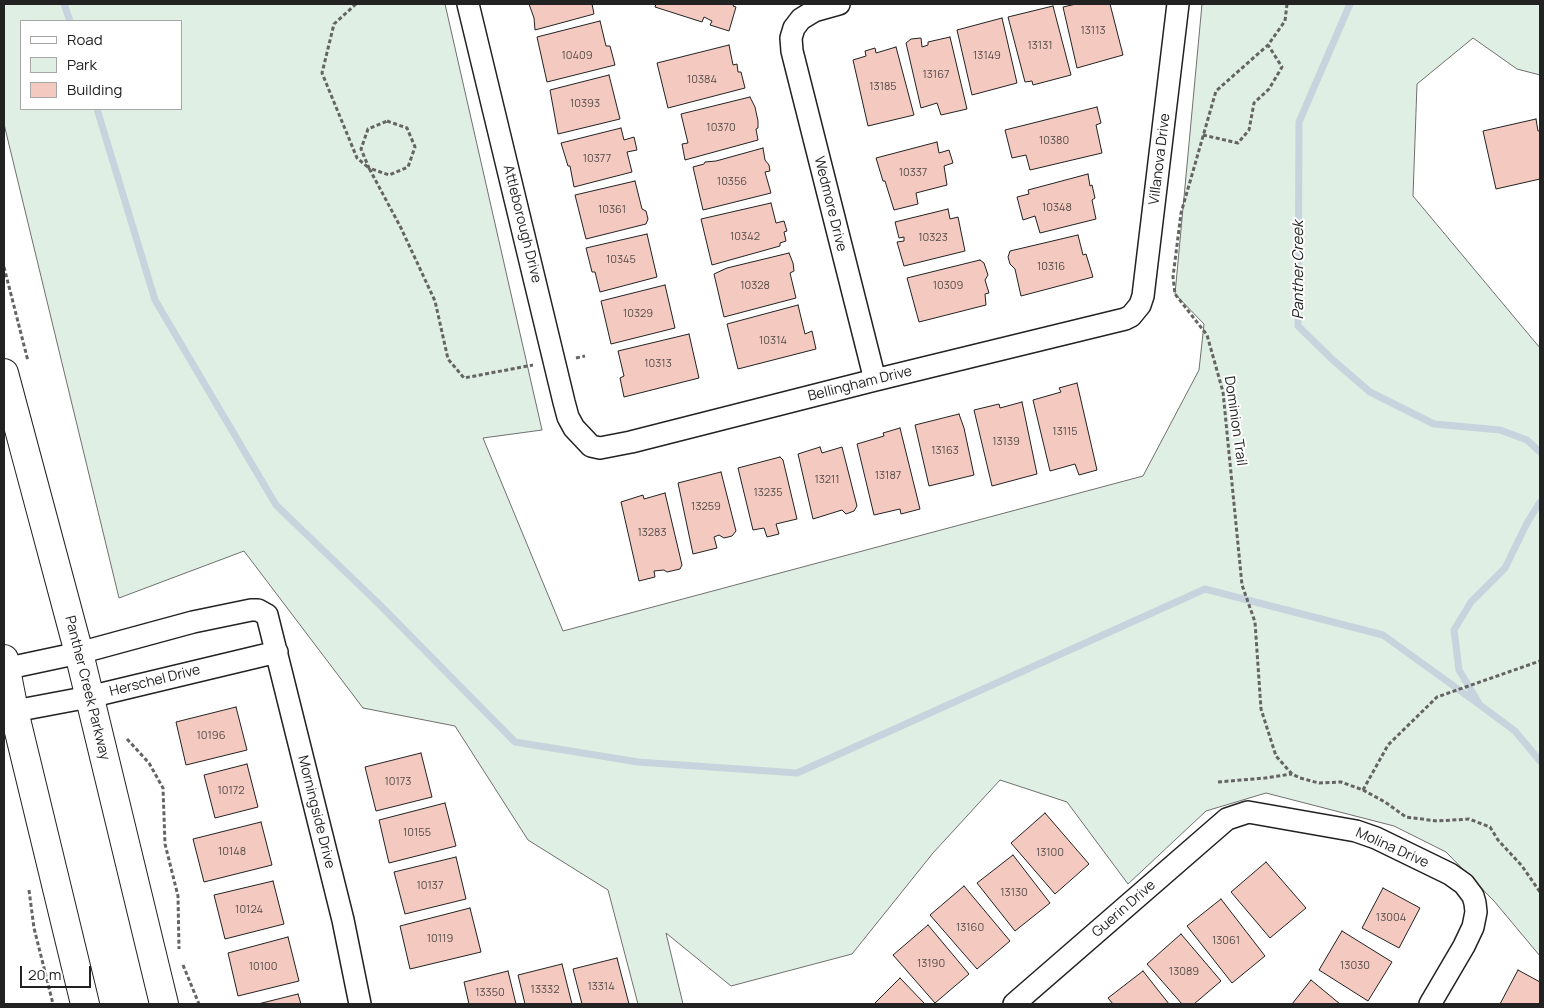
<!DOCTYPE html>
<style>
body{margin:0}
#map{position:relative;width:1544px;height:1008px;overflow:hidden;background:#fff;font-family:Manrope,sans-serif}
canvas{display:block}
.frame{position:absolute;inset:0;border:5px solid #222;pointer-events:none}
.legend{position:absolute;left:20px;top:20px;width:162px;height:90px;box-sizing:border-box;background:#fff;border:1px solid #a7a7a7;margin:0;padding:6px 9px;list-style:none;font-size:15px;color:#222}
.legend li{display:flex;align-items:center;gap:10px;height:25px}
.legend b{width:25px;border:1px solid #a7a7a7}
.scale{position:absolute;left:20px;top:966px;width:71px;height:22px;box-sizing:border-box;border:2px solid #222;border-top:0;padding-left:6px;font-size:15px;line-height:18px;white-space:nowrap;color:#222;-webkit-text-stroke:4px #fff;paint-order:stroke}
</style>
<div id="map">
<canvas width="1544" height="1008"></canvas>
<div class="frame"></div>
<ul class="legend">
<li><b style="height:6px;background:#fff"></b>Road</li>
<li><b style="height:14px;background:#e0efe3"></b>Park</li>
<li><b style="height:14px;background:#f3c9c0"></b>Building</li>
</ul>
<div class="scale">20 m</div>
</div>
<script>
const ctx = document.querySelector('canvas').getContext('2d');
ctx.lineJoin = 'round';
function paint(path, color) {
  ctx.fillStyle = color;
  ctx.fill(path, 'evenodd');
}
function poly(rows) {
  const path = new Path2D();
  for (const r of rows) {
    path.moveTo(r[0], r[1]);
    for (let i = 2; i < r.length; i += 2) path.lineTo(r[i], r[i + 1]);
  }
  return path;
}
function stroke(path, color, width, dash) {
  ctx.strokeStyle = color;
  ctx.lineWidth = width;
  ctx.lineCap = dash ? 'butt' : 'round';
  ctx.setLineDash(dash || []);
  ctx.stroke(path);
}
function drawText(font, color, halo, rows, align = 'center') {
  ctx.font = font + ' Manrope,sans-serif';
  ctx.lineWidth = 4;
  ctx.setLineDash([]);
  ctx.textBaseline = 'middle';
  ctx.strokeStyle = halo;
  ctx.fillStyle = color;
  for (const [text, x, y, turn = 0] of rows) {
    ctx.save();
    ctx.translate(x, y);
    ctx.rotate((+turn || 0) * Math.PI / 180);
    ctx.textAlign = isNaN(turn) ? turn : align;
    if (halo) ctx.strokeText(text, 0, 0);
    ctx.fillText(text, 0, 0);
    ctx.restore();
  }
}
const green = poly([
 [4,4,445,4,542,430,483,438,563,631,1143,476,1199,370,1204,324,1175,294,1202,4,1540,4,1540,75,1517,69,1473,38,1417,84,1413,196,1540,348,1540,956,1494,901,1446,852,1394,826,1266,793,1206,811,1128,884,1067,802,1000,780,933,853,852,954,731,986,666,933,683,1004,638,1004,608,890,528,840,455,726,363,708,244,551,119,598,4,124,4,4],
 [21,21,181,21,181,109,21,109,21,21]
]);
const stream = poly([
 [64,4,70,21],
 [1350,4,1299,122,1298,326,1334,361,1370,392,1434,424,1500,430,1527,440,1540,452],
 [97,109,155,300,276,505,380,605,515,742,638,762,797,773,1205,589,1383,635,1480,705],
 [1540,502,1527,523,1505,568,1471,602,1454,630,1459,670,1480,705,1515,731,1540,761]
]);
const building = poly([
 [529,4,592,4,594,14,535,30,534,18,529,4],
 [656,4,734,4,733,6,736,7,729,31,710,25,712,21,704,17,702,22,655,7,656,4],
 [1076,4,1110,4,1123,55,1077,68,1063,7,1076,4],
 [1053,6,1071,75,1033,85,1032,81,1025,82,1008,17,1053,6],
 [1002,18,1017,83,972,95,957,30,1002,18],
 [600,21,606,46,610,46,615,65,547,82,537,37,600,21],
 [950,37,967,109,941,115,937,103,921,108,906,43,911,39,921,38,922,47,928,45,928,42,950,37],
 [729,45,733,65,737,64,738,72,741,72,745,88,668,108,657,63,729,45],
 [896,47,914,115,868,126,853,60,866,56,865,51,875,48,876,53,896,47],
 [609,75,620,119,558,134,550,90,609,75],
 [750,97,755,107,758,121,758,128,756,129,758,140,685,160,682,144,688,143,681,114,750,97],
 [1097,107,1101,123,1096,125,1102,153,1030,170,1026,155,1012,158,1005,130,1097,107],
 [1536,119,1538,131,1540,131,1540,179,1496,189,1483,131,1536,119],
 [621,128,624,140,634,137,637,150,627,152,632,172,574,187,570,166,568,166,561,143,621,128],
 [937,142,939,153,949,150,953,163,944,166,947,185,916,193,918,204,894,210,885,181,883,181,876,158,937,142],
 [763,148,765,160,769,165,770,171,765,172,771,193,703,210,693,167,704,164,705,162,716,161,763,148],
 [1088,174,1090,186,1092,185,1095,198,1092,200,1096,219,1040,233,1035,216,1023,220,1017,197,1029,194,1028,190,1088,174],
 [635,181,642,209,646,211,648,219,646,224,586,239,575,195,635,181],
 [771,203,776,223,784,221,787,231,784,232,786,241,780,243,780,246,712,265,701,219,771,203],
 [948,209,950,219,958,217,965,251,904,266,897,242,904,241,904,237,899,238,895,222,948,209],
 [647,234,657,277,600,292,595,272,592,272,586,248,647,234],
 [1078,235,1083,255,1086,254,1093,277,1021,296,1015,269,1010,264,1008,257,1010,251,1078,235],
 [789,253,793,263,794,271,790,273,796,298,724,317,714,274,727,268,789,253],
 [980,260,984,263,988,275,985,280,989,293,985,294,986,305,919,322,907,278,980,260],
 [665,285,675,328,611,344,601,301,665,285],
 [798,305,805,334,812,331,816,349,738,369,727,324,798,305],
 [689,334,699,378,624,397,620,378,624,376,618,351,689,334],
 [1077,383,1097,470,1079,475,1075,464,1050,471,1033,400,1061,392,1059,388,1077,383],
 [1022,402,1037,474,992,486,974,410,999,404,1000,408,1022,402],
 [959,414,964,428,974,475,929,486,915,425,959,414],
 [900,428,920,509,901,514,900,509,874,515,857,444,884,436,883,433,900,428],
 [820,447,822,453,842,447,857,506,854,511,846,514,842,510,813,519,798,454,820,447],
 [780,457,783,460,797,519,776,524,779,534,767,537,764,528,753,530,738,468,780,457],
 [721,472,736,531,732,536,724,538,719,535,714,537,717,548,693,554,678,483,721,472],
 [665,493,682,565,680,569,667,572,664,570,654,571,655,577,639,581,621,502,643,495,644,499,665,493],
 [236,707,247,750,186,765,176,722,236,707],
 [421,753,432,797,376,811,365,767,421,753],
 [247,764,258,807,215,818,204,775,247,764],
 [445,803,456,846,389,863,379,820,445,803],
 [1045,813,1089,864,1055,894,1011,843,1045,813],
 [261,822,272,865,204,882,193,839,261,822],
 [1013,855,1050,903,1015,931,977,883,1013,855],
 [456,857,466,899,405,914,394,872,456,857],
 [1266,862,1306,908,1270,938,1231,892,1266,862],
 [273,881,284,924,225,939,214,895,273,881],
 [964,886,1010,941,977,969,930,915,964,886],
 [1383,888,1420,908,1399,948,1362,928,1383,888],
 [1221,899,1265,956,1232,983,1187,926,1221,899],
 [470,908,481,952,410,969,400,926,470,908],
 [928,925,969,974,935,1003,893,955,928,925],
 [1342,931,1392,962,1368,1001,1319,970,1342,931],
 [1181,934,1221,981,1194,1004,1182,1004,1147,964,1181,934],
 [288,937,299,981,238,996,228,953,288,937],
 [617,958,629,1004,582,1004,573,969,617,958],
 [562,964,572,1004,525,1004,518,975,562,964],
 [1518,970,1540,982,1540,1004,1500,1004,1518,970],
 [508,971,516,1004,469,1004,464,982,508,971],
 [1143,971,1169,1004,1113,1004,1108,998,1143,971],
 [900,978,925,1004,874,1004,900,978],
 [1311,980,1340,1004,1292,1004,1311,980],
 [298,994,301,1004,258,1004,298,994]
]);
const path = poly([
 [356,4,334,24,322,73,357,158,369,168,401,228,435,301,448,359,464,378,533,365],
 [1287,4,1285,21,1268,45,1216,91,1181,213,1173,277,1175,294,1207,335,1223,392,1242,585,1255,622,1261,709,1276,756,1292,774,1300,778,1319,783,1341,782,1363,790,1385,802,1406,817,1437,821,1469,819,1490,827,1498,840,1522,866,1540,892],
 [387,121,407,128,415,147,408,167,389,175,369,168,361,149,368,129,387,121],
 [1203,135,1238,143,1249,130,1254,103,1269,89,1282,67,1268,45],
 [4,267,28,361],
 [576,358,585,356],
 [127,739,149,763,163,788,165,844,178,896,179,949],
 [1218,782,1265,778,1292,774],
 [1363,790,1388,745,1437,697,1540,661],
 [29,890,34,928,53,1004],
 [183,965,199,1004]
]);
const minor = poly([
 [468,4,564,402,568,417,574,428,591,446,600,448,631,442,875,380,1125,319,1131,316,1140,305,1143,296,1178,4],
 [839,4,814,11,801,19,794,28,791,38,792,51,875,380],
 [4,669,79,653,193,622,251,610,258,610,267,615,343,920,360,1004],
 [4,713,89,697,277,652],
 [1014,1004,1227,819,1248,812,1356,831,1376,838,1450,874,1464,884,1473,896,1475,903,1476,912,1473,927,1464,946,1430,1004]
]);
const secondary = poly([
 [4,373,79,653,164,1004],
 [4,659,14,711,85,1004]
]);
const numberNames = [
 ["13113",1093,31],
 ["13131",1040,46],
 ["10409",577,56],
 ["13149",987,56],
 ["13167",936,75],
 ["10384",702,80],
 ["13185",883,87],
 ["10393",585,104],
 ["10370",721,128],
 ["10380",1054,141],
 ["10377",597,159],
 ["10337",913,173],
 ["10356",732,182],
 ["10348",1057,208],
 ["10361",612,210],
 ["10342",745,237],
 ["10323",933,238],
 ["10345",621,260],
 ["10316",1051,267],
 ["10328",755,286],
 ["10309",948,286],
 ["10329",638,314],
 ["10314",773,341],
 ["10313",658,364],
 ["13115",1065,432],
 ["13139",1006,442],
 ["13163",945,451],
 ["13187",888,476],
 ["13211",827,480],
 ["13235",768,493],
 ["13259",706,507],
 ["13283",652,533],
 ["10196",211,736],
 ["10173",398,782],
 ["10172",231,791],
 ["10155",417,833],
 ["10148",232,852],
 ["13100",1050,853],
 ["10137",430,886],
 ["13130",1014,893],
 ["10124",249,910],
 ["13004",1391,918],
 ["13160",970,928],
 ["10119",440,939],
 ["13061",1226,941],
 ["13190",931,964],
 ["13030",1355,966],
 ["10100",263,967],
 ["13089",1184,972],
 ["13314",601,987],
 ["13332",545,990],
 ["13350",490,993]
];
const streetNames = [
 ["Villanova Drive",1160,159,-83],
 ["Wedmore Drive",830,204,76],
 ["Attleborough Drive",522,224,76],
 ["Bellingham Drive",860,384,-14],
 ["Dominion Trail",1235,421,82],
 ["Herschel Drive",155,681,-14],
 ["Panther Creek Parkway",87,688,76],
 ["Morningside Drive",316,812,76],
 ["Molina Drive",1392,848,24],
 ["Guerin Drive",1124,909,-41]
];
const waterNames = [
 ["Panther Creek",1299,270,-90]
];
paint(green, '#e0efe3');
stroke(green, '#6f6f6f', 1);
stroke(stream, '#c7d3dd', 7);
paint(building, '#f3c9c0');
stroke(building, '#222', 1);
stroke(minor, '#222', 24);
stroke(secondary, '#222', 30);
stroke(path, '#646464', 3, [4, 2.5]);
stroke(minor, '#fff', 21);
stroke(secondary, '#fff', 28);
drawText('11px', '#564c4a', null, numberNames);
drawText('14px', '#222', '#fff', streetNames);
drawText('italic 15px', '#222', '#fff', waterNames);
</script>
